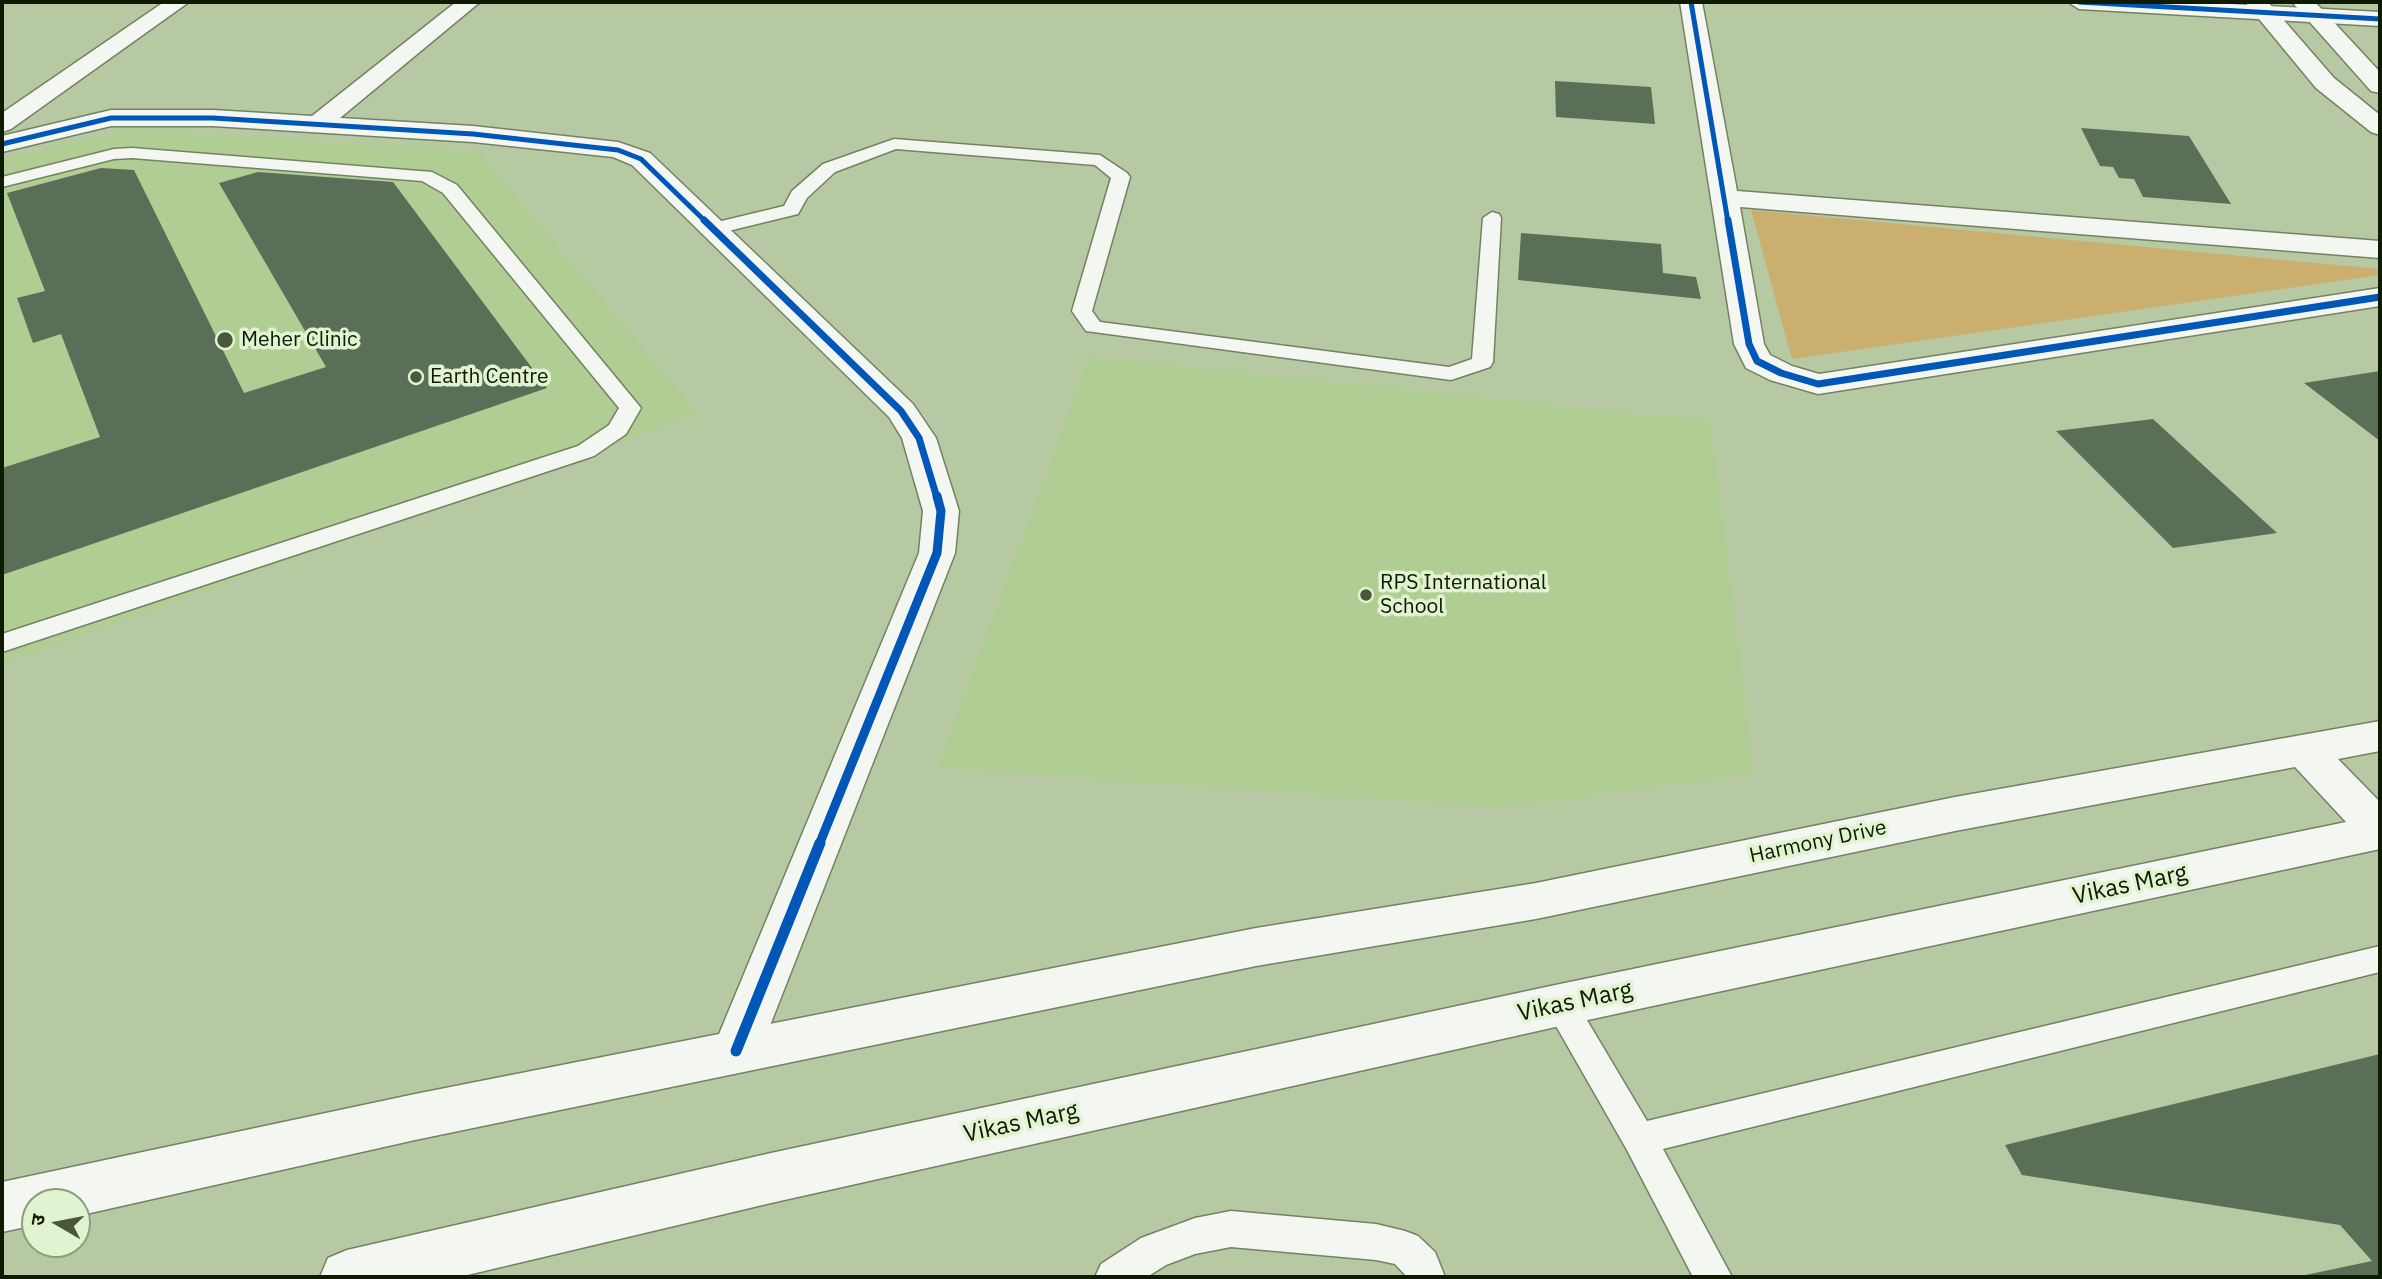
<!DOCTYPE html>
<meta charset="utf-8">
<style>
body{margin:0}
#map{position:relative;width:2382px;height:1279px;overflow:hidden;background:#b6c9a3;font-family:"IBM Plex Sans","Noto Sans Devanagari",sans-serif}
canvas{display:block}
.frame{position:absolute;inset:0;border:4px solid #0f1a02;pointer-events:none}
.north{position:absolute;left:21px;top:1188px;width:70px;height:70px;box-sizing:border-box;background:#e1f3d0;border:2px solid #8d9c7e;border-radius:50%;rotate:280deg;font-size:19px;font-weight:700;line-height:28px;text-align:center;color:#0f1a02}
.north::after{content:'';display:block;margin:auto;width:24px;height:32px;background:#49573a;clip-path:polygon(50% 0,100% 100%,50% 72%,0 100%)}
</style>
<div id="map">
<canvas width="2382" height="1279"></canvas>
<div class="frame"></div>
<div class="north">उ</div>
</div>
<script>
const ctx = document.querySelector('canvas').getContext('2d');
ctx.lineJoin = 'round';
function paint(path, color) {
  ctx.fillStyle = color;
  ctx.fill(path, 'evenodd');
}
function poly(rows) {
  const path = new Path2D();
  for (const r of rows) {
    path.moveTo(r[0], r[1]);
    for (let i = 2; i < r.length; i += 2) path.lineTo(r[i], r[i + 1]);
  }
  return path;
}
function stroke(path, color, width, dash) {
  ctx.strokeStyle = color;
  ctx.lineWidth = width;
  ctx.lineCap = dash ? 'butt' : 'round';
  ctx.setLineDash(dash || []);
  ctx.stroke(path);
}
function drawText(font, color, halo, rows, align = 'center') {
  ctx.font = font + ' "IBM Plex Sans",sans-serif';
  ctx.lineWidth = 7;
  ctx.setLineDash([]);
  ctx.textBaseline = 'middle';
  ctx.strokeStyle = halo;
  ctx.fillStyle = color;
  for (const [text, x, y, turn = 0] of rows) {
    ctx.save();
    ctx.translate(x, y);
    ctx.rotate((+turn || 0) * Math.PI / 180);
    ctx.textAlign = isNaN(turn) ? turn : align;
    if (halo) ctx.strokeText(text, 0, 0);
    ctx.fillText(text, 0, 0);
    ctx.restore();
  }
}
const built = poly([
 [131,129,479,151,698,414,2,664,2,159],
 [1089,356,1711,421,1754,774,1500,808,937,768]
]);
const green = poly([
 [1751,210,2380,269,2380,275,1792,359]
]);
const building = poly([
 [1555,81,1651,87,1655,124,1556,117],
 [2081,128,2189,136,2231,204,2143,197,2134,179,2119,178,2113,167,2100,166],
 [101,168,134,170,244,393,326,367,219,183,258,172,393,182,547,388,2,575,2,468,100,437,61,334,33,343,17,298,45,291,7,193],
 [1521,233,1661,244,1663,273,1696,277,1701,299,1518,280],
 [2380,371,2380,441,2304,383],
 [2153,419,2277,533,2173,548,2056,431],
 [2380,1054,2380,1277,2296,1277,2372,1261,2340,1225,2022,1175,2005,1145]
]);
const lane = poly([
 [894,139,1100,155,1127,173,1130,177,1092,311,1100,322,1449,367,1472,359,1483,218,1492,212,1499,214,1501,218,1493,362,1490,367,1451,380,1086,331,1072,311,1111,178,1095,165,896,149,835,172,807,198,798,214,712,235,702,229,705,225,784,206,792,191,823,164,894,139],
 [132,148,432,172,457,185,641,408,626,434,594,456,2,652,2,634,578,446,609,425,619,408,443,193,422,181,132,158,114,159,2,187,2,177,114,149,132,148],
 [2380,946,2380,972,1663,1149,1732,1277,1693,1277,1627,1150,1544,1005,1548,995,1560,991,1572,995,1647,1121,2380,946],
 [1231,1211,1376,1224,1405,1231,1418,1236,1435,1252,1445,1277,1407,1277,1395,1264,1376,1260,1231,1247,1195,1254,1166,1265,1147,1277,1095,1277,1101,1264,1141,1238,1195,1218,1231,1211]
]);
const street = poly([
 [164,2,189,2,11,129,2,132,2,113,164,2],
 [456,2,480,2,340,118,473,126,618,142,650,153,913,404,936,438,959,511,955,553,760,1051,753,1066,736,1073,719,1066,712,1051,919,553,923,511,902,438,889,417,632,165,613,157,473,142,213,126,111,126,2,152,2,136,111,110,213,110,312,116,456,2],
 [1680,2,1702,2,1737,191,2380,241,2380,258,1740,207,1764,344,1770,355,1792,366,1819,374,2380,288,2380,306,1818,394,1770,380,1746,368,1734,344,1680,2],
 [2068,2,2194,2,2380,12,2380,26,2079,9,2068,2]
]);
const secondary = poly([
 [2245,2,2268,2,2334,78,2380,115,2380,135,2371,132,2316,88,2245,2],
 [2292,2,2315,2,2380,72,2380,93,2371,91,2292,2],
 [2380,721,2380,751,2338,759,2380,802,2380,849,1560,1026,771,1203,459,1277,320,1277,328,1258,347,1250,771,1153,1560,984,2346,822,2295,767,1955,831,1536,919,1256,966,415,1140,77,1216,77,1202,35,1202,35,1225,2,1232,2,1182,415,1094,1256,928,1536,883,1955,797,2380,721]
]);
const cyclewayFar3 = poly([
 [1691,2,1728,222],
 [2079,2,2380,19],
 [2,144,111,118,213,118,473,134,618,150,641,159,706,222]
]);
const cyclewayFar2 = poly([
 [704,220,901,411,919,438,937,498],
 [1728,220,1749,344,1757,361,1781,373,1818,384,2380,297]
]);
const cyclewayFar1 = poly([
 [819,845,937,553,941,511,937,496]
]);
const cycleway = poly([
 [736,1051,820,843]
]);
const markers = [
 [225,340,9,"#49573a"],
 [416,377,7,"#49573a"],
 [1366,595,7,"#49573a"]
];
const poiNames = [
 ["Meher Clinic",241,340],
 ["Earth Centre",430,377],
 ["RPS International",1380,583],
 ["School",1380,607]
];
const streetNames = [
 ["Harmony Drive",1818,842,-12]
];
const nearStreetnames = [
 ["Vikas Marg",2130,885,-12],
 ["Vikas Marg",1575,1002,-12],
 ["Vikas Marg",1021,1123,-12]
];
paint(built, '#b0cd93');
paint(green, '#cbaf6f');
paint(building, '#5b6e57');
stroke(lane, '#738263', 3);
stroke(street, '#738263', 3);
stroke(secondary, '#738263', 3);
paint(lane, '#f4f7f1');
paint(street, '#f4f7f1');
paint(secondary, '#f4f7f1');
stroke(cyclewayFar3, '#0057b8', 5);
stroke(cyclewayFar2, '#0057b8', 7);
stroke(cyclewayFar1, '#0057b8', 9);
stroke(cycleway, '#0057b8', 11);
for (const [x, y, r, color] of markers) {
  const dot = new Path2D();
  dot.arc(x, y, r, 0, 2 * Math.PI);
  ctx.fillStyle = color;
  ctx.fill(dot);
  stroke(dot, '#e1f3d0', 2.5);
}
drawText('21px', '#0f1a02', '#e1f3d0', poiNames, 'left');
drawText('21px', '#0f1a02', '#e1f3d0', streetNames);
drawText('24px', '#0f1a02', '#e1f3d0', nearStreetnames);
</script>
